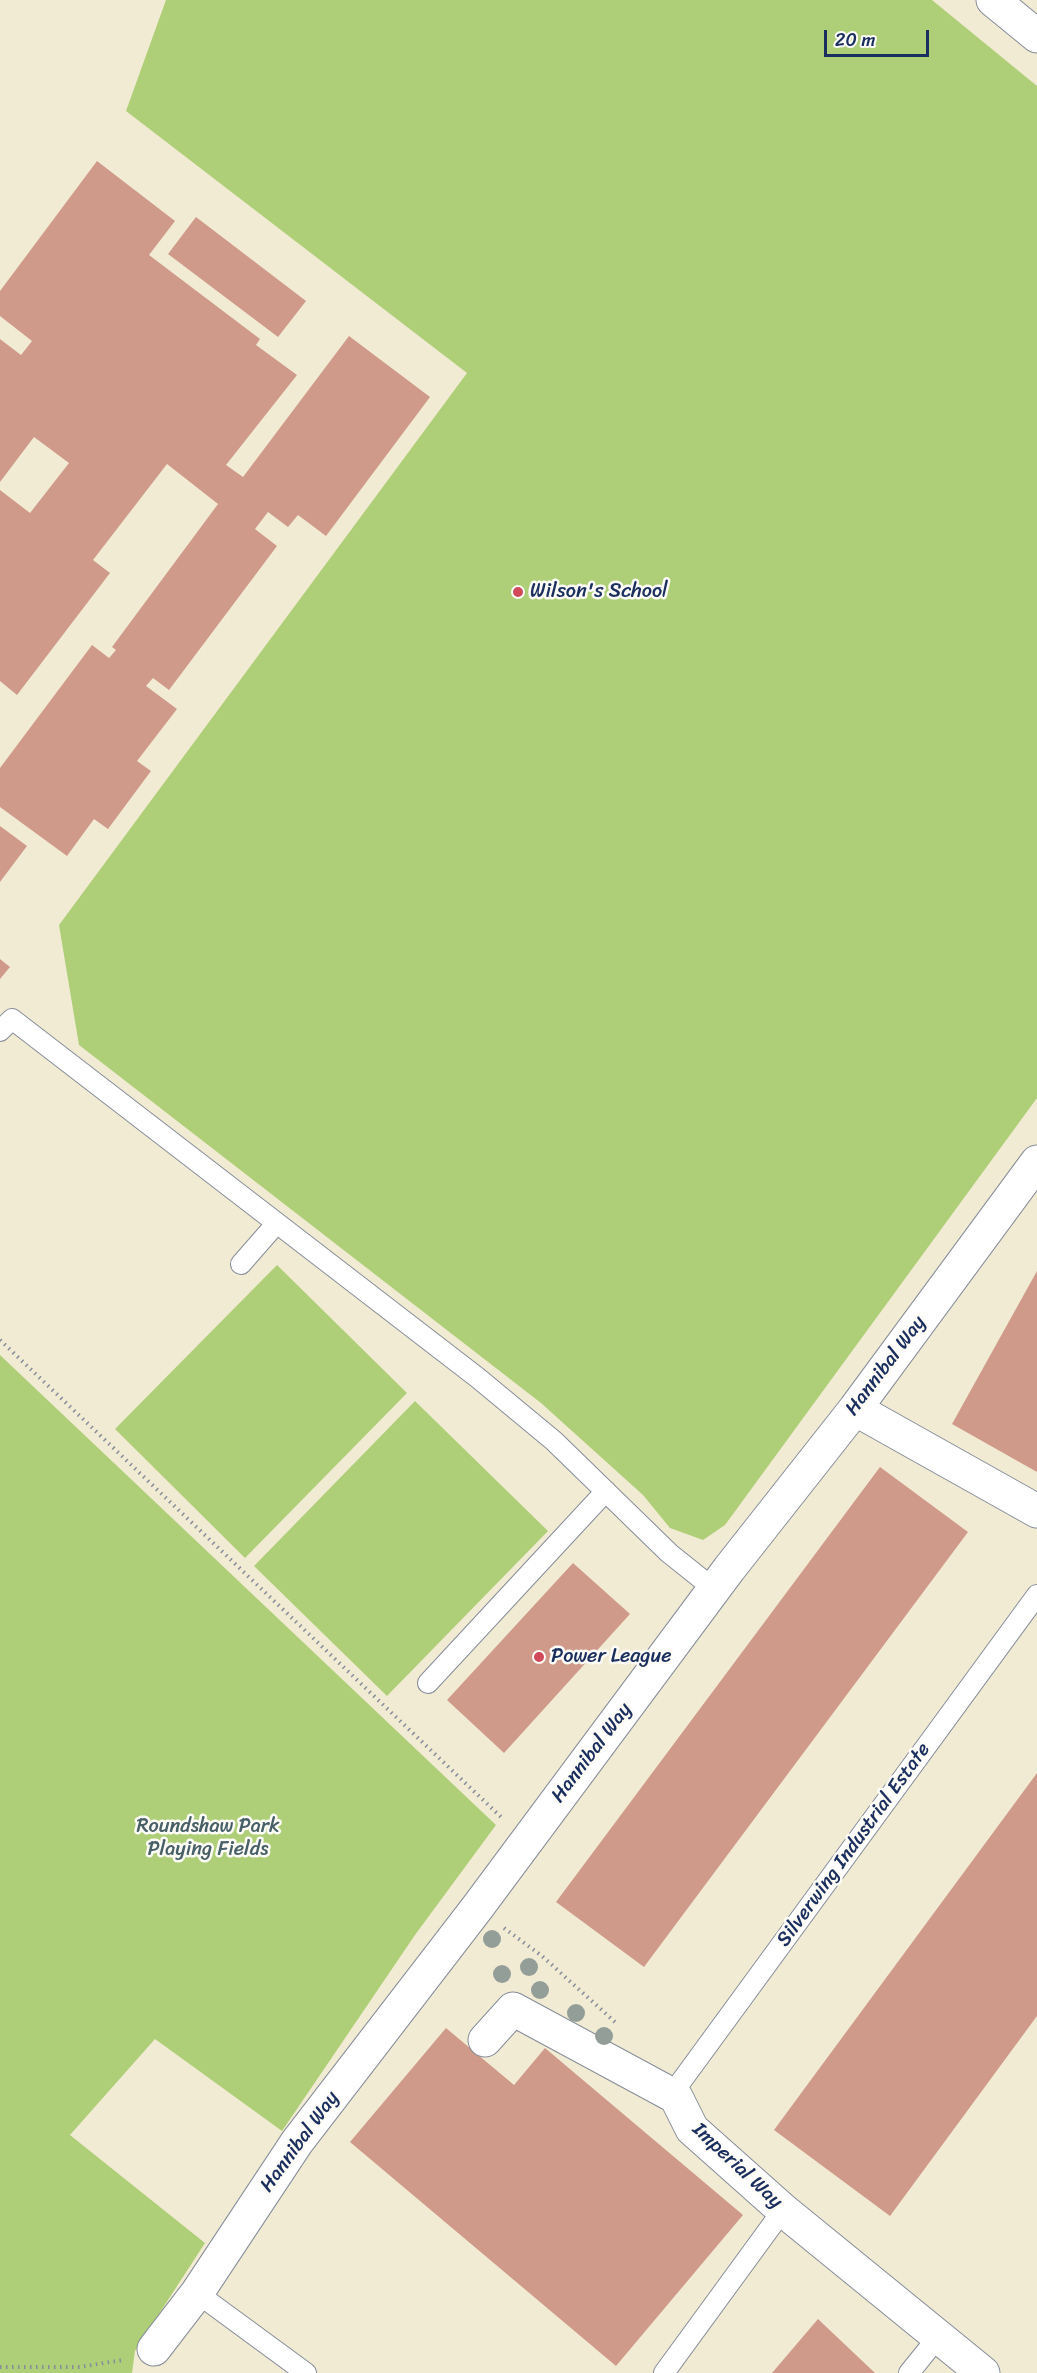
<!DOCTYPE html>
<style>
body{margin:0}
#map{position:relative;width:1037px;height:2373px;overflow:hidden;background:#f2ebd4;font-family:Sriracha,sans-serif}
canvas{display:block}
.scale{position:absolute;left:824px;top:30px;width:105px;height:27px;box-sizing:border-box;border:3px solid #1b2f5e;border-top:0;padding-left:8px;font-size:18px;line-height:21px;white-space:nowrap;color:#1b2f5e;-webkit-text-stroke:4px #fdfcf7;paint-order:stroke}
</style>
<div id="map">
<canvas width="1037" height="2373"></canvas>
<div class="scale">20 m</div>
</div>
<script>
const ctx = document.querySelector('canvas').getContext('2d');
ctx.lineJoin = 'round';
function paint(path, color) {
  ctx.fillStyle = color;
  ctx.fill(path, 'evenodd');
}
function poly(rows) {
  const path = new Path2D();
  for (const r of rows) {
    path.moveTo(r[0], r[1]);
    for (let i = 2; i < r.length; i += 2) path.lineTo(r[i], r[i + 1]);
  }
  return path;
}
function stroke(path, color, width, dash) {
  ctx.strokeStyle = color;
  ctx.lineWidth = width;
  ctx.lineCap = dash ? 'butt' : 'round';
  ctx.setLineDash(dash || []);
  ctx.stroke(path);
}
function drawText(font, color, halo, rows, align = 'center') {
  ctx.font = font + ' Sriracha,sans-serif';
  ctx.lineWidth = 5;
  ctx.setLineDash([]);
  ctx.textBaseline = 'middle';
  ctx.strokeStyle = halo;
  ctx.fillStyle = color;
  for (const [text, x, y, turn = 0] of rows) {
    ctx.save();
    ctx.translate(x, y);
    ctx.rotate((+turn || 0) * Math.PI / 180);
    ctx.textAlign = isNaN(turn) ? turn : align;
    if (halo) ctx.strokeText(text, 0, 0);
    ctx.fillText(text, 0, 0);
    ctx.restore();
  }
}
const green = poly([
 [166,0,932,0,1037,86,1037,1098,725,1525,703,1540,670,1528,643,1495,541,1403,79,1045,59,925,467,373,126,111],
 [277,1265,407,1393,245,1558,115,1429],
 [0,1355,496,1825,415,1935,282,2131,155,2039,70,2135,205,2243,135,2351,132,2373,0,2373],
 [415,1401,548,1531,387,1696,254,1566]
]);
const building = poly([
 [97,161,175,221,149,255,260,339,256,345,297,375,226,465,243,477,349,336,430,397,326,536,298,515,288,527,268,512,255,529,277,546,169,690,153,678,146,686,177,709,137,761,151,771,108,829,94,819,67,856,0,807,0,768,92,645,109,658,116,650,112,647,218,504,167,464,93,560,110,573,17,695,0,681,0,490,30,513,69,463,34,437,0,482,0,339,21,355,32,341,0,316,0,291],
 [196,217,306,301,278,337,168,254],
 [0,826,27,846,0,882],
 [0,959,10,967,0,979],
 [1037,1271,1037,1472,952,1424],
 [880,1467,968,1532,644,1967,556,1902],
 [573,1563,630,1614,504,1753,447,1700],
 [1037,1773,1037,2016,890,2216,774,2130],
 [446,2028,514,2085,545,2048,743,2215,616,2366,350,2142],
 [818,2319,875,2373,772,2373]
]);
const path = poly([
 [0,1340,501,1817],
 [504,1928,542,1956,615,2022],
 [0,2367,80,2367,122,2360]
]);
const lane = poly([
 [0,1031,12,1019,478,1378,554,1441,669,1553,714,1589],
 [241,1264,276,1224],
 [428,1683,606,1491],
 [676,2097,680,2083,1037,1595],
 [197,2293,306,2373],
 [664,2373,783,2210],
 [909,2373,938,2337]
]);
const street = poly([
 [855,1409,1037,1511],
 [485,2040,513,2009,676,2097,692,2129,783,2210,983,2373],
 [154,2349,197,2293,297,2142,477,1908,729,1569,855,1409,1037,1162]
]);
const secondary = poly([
 [993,0,1037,36]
]);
const trees = [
 [492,1939],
 [529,1967],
 [502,1974],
 [540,1990],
 [576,2013],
 [604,2036]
];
const markers = [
 [518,592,6,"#d1495b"],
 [539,1657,6,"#d1495b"]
];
const poiNames = [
 ["Wilson's School",530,592],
 ["Power League",551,1657]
];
const streetNames = [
 ["Hannibal Way",886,1366,-53],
 ["Hannibal Way",592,1753,-53],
 ["Silverwing Industrial Estate",854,1845,-54],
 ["Hannibal Way",300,2142,-54],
 ["Imperial Way",737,2166,43]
];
const parkNames = [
 ["Roundshaw Park",208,1827],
 ["Playing Fields",208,1850]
];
paint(green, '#aecf77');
paint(building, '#cf9a8a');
stroke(lane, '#868d99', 22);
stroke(street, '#868d99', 35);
stroke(secondary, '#868d99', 35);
stroke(path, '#868d99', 4, [1.5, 4.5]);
stroke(lane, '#fff', 20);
stroke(street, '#fff', 33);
stroke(secondary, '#fff', 33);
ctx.fillStyle = '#949e98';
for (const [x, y] of trees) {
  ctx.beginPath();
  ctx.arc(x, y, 9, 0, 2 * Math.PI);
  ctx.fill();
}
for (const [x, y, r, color] of markers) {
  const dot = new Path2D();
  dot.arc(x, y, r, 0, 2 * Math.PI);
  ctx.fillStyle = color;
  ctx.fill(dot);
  stroke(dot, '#fdfcf7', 2);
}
drawText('20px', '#1b2f5e', '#fdfcf7', poiNames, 'left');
drawText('20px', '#1b2f5e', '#fdfcf7', streetNames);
drawText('20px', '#475f66', '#fdfcf7', parkNames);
</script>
